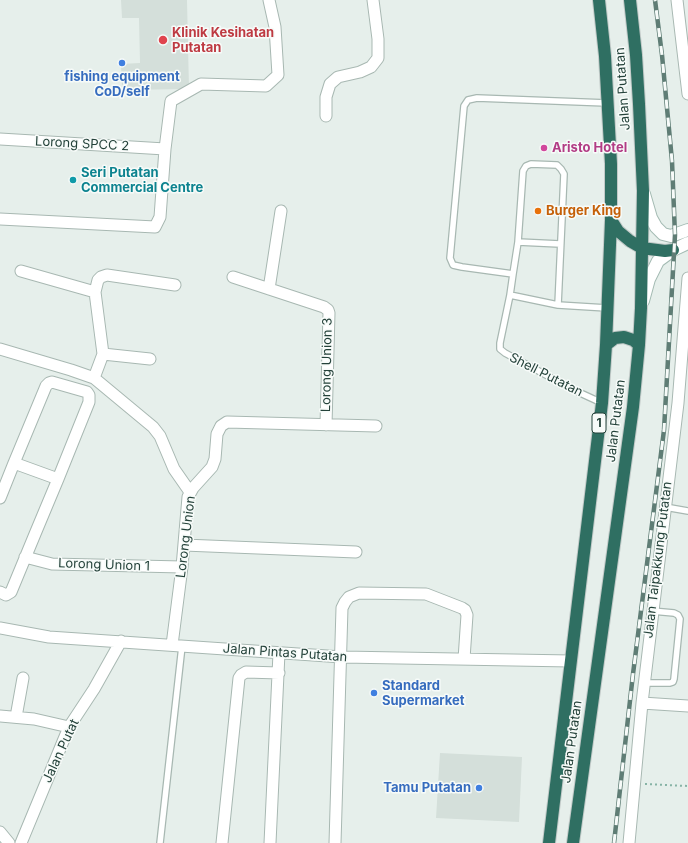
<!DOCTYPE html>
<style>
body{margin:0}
canvas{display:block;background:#e6efeb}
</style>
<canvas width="688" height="843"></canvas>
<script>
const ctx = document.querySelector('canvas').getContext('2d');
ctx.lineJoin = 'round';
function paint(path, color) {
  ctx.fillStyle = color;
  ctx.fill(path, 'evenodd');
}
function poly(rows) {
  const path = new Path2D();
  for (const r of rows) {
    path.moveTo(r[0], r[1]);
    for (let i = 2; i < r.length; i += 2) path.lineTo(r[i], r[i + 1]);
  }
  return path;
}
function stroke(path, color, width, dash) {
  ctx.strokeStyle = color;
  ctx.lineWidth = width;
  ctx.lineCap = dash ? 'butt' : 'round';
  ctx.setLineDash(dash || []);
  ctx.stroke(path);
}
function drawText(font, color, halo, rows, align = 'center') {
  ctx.font = font + ' Inter,sans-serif';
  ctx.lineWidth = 3;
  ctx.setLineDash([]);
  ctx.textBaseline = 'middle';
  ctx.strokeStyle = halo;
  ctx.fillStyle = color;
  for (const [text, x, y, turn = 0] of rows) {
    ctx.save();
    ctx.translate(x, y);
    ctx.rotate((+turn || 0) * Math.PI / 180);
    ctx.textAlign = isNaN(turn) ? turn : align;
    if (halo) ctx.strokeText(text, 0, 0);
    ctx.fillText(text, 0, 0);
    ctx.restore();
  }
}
const built = poly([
 [121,0,187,0,189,89,122,90,121,64,140,63,139,18,122,18],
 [440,753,522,757,519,822,436,818]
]);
const path = poly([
 [645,784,688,786]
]);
const lane = poly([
 [518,242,560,244],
 [510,295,513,274],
 [558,305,564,174,561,169,557,165,531,164,526,166,523,171,518,242,513,274,462,267,453,265,450,258,464,106,468,100,477,98,607,103],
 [602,403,576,391,505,353,500,349,500,343,510,295,558,305,607,308],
 [665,507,688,511],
 [644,683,670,683,673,682,674,679,680,619,678,615,674,613,652,611],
 [160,843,182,646]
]);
const street = poly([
 [677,0,688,94],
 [326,116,326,97,330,84,338,77,360,72,371,67,378,58,378,39,373,0],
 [0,139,165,149],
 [0,219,155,227,160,217,165,149,171,101,201,84,266,86,278,75,275,27,269,0],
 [21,271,95,292,103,354,94,378],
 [233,277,324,307,328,310,329,313,326,425],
 [269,289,281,211],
 [95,292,98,280,101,277,107,275,175,285],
 [0,349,71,370,94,378,153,427,160,436,174,469,190,492],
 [103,354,150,359],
 [0,498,14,463],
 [184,545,356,552],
 [25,557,52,564,182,567],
 [0,592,6,595,11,592,35,534,58,479,89,402,89,395,87,392,52,382,49,383,46,386,14,463,58,479],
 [0,628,49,637,342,657,571,661],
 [172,645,182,567,188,497,193,488,212,467,215,459,217,434,221,426,227,422,376,426],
 [642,703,688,706],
 [0,716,34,719,69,727],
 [16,717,23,678],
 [0,832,9,843],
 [21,843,69,727,94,689,121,641],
 [222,843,239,678,241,675,246,672,279,673],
 [270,843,279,653],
 [335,843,342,608,345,602,349,597,359,593,426,594,462,608,465,610,467,615,464,659],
 [629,843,642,703,678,403,688,278]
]);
const secondary = poly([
 [644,194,651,218,656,227,663,234,671,236,688,230],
 [643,301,649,279,658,261,673,250,688,243]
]);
const highway = poly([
 [611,220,618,231,630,241,642,248,665,251,673,250],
 [606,345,615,338,624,337,633,340,639,345],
 [549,843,602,403,606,345,611,220,611,164,605,56,599,0],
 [573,843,633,407,639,345,641,308,643,191,639,104,636,55,630,0]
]);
const rail = poly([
 [614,843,633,674,664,430,675,235,672,161,662,55,655,0]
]);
const markers = [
 [163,40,5,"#e0444e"],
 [122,63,4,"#3f7fe0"],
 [544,148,4,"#d1479c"],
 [73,180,4,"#0f9aa8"],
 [538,211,4,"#e8710a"],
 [374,693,4,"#3f7fe0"],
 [479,788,4,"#3f7fe0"]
];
const shields = [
 [599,423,14]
];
const shieldNames = [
 ["1",599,423]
];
const healthNames = [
 ["Klinik Kesihatan",172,33],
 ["Putatan",172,48]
];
const shopNames = [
 ["fishing equipment",122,77],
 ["CoD/self",122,92],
 ["Standard",382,686,"left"],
 ["Supermarket",382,701,"left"],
 ["Tamu Putatan",471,788,"right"]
];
const streetNames = [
 ["Jalan Putatan",623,89,-94],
 ["Lorong SPCC 2",82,144,3],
 ["Lorong Union 3",327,365,-89],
 ["Shell Putatan",546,375,27],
 ["Jalan Putatan",616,421,-83],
 ["Lorong Union",186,537,-83],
 ["Jalan Taipakkung Putatan",658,560,-83],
 ["Lorong Union 1",104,565,2],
 ["Jalan Pintas Putatan",285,653,4],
 ["Jalan Putatan",572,742,-82],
 ["Jalan Putat",61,751,-65]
];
const hotelNames = [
 ["Aristo Hotel",552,148]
];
const cultureNames = [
 ["Seri Putatan",81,173],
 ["Commercial Centre",81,188]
];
const foodNames = [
 ["Burger King",546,211]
];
paint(built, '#d4dfda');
stroke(lane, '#a8b8b2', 8);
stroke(street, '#a8b8b2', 13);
stroke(secondary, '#a4bbb3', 14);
stroke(highway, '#c2cac8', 14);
stroke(path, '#86b3a5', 2, [2, 3]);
stroke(lane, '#fff', 5.5);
stroke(street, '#fff', 11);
stroke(secondary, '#fff', 12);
stroke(highway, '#2f6f62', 12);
stroke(rail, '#5f7d75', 4.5);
stroke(rail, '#f7fbf9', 3, [9]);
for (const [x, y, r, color] of markers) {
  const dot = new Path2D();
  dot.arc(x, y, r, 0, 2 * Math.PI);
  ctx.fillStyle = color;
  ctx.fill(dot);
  stroke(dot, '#f7fbf9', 1.5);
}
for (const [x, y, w] of shields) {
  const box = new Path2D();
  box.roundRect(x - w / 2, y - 10, w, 20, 3);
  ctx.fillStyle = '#f7fbf9';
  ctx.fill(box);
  stroke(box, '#24423a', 1);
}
drawText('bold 12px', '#24423a', null, shieldNames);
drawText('bold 13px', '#be3a42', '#f7fbf9', healthNames, 'left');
drawText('bold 13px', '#366cbe', '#f7fbf9', shopNames);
drawText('13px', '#24423a', '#f7fbf9', streetNames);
drawText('bold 13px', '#b23c85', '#f7fbf9', hotelNames, 'left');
drawText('bold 13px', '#0d838f', '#f7fbf9', cultureNames, 'left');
drawText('bold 13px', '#c56008', '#f7fbf9', foodNames, 'left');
</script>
